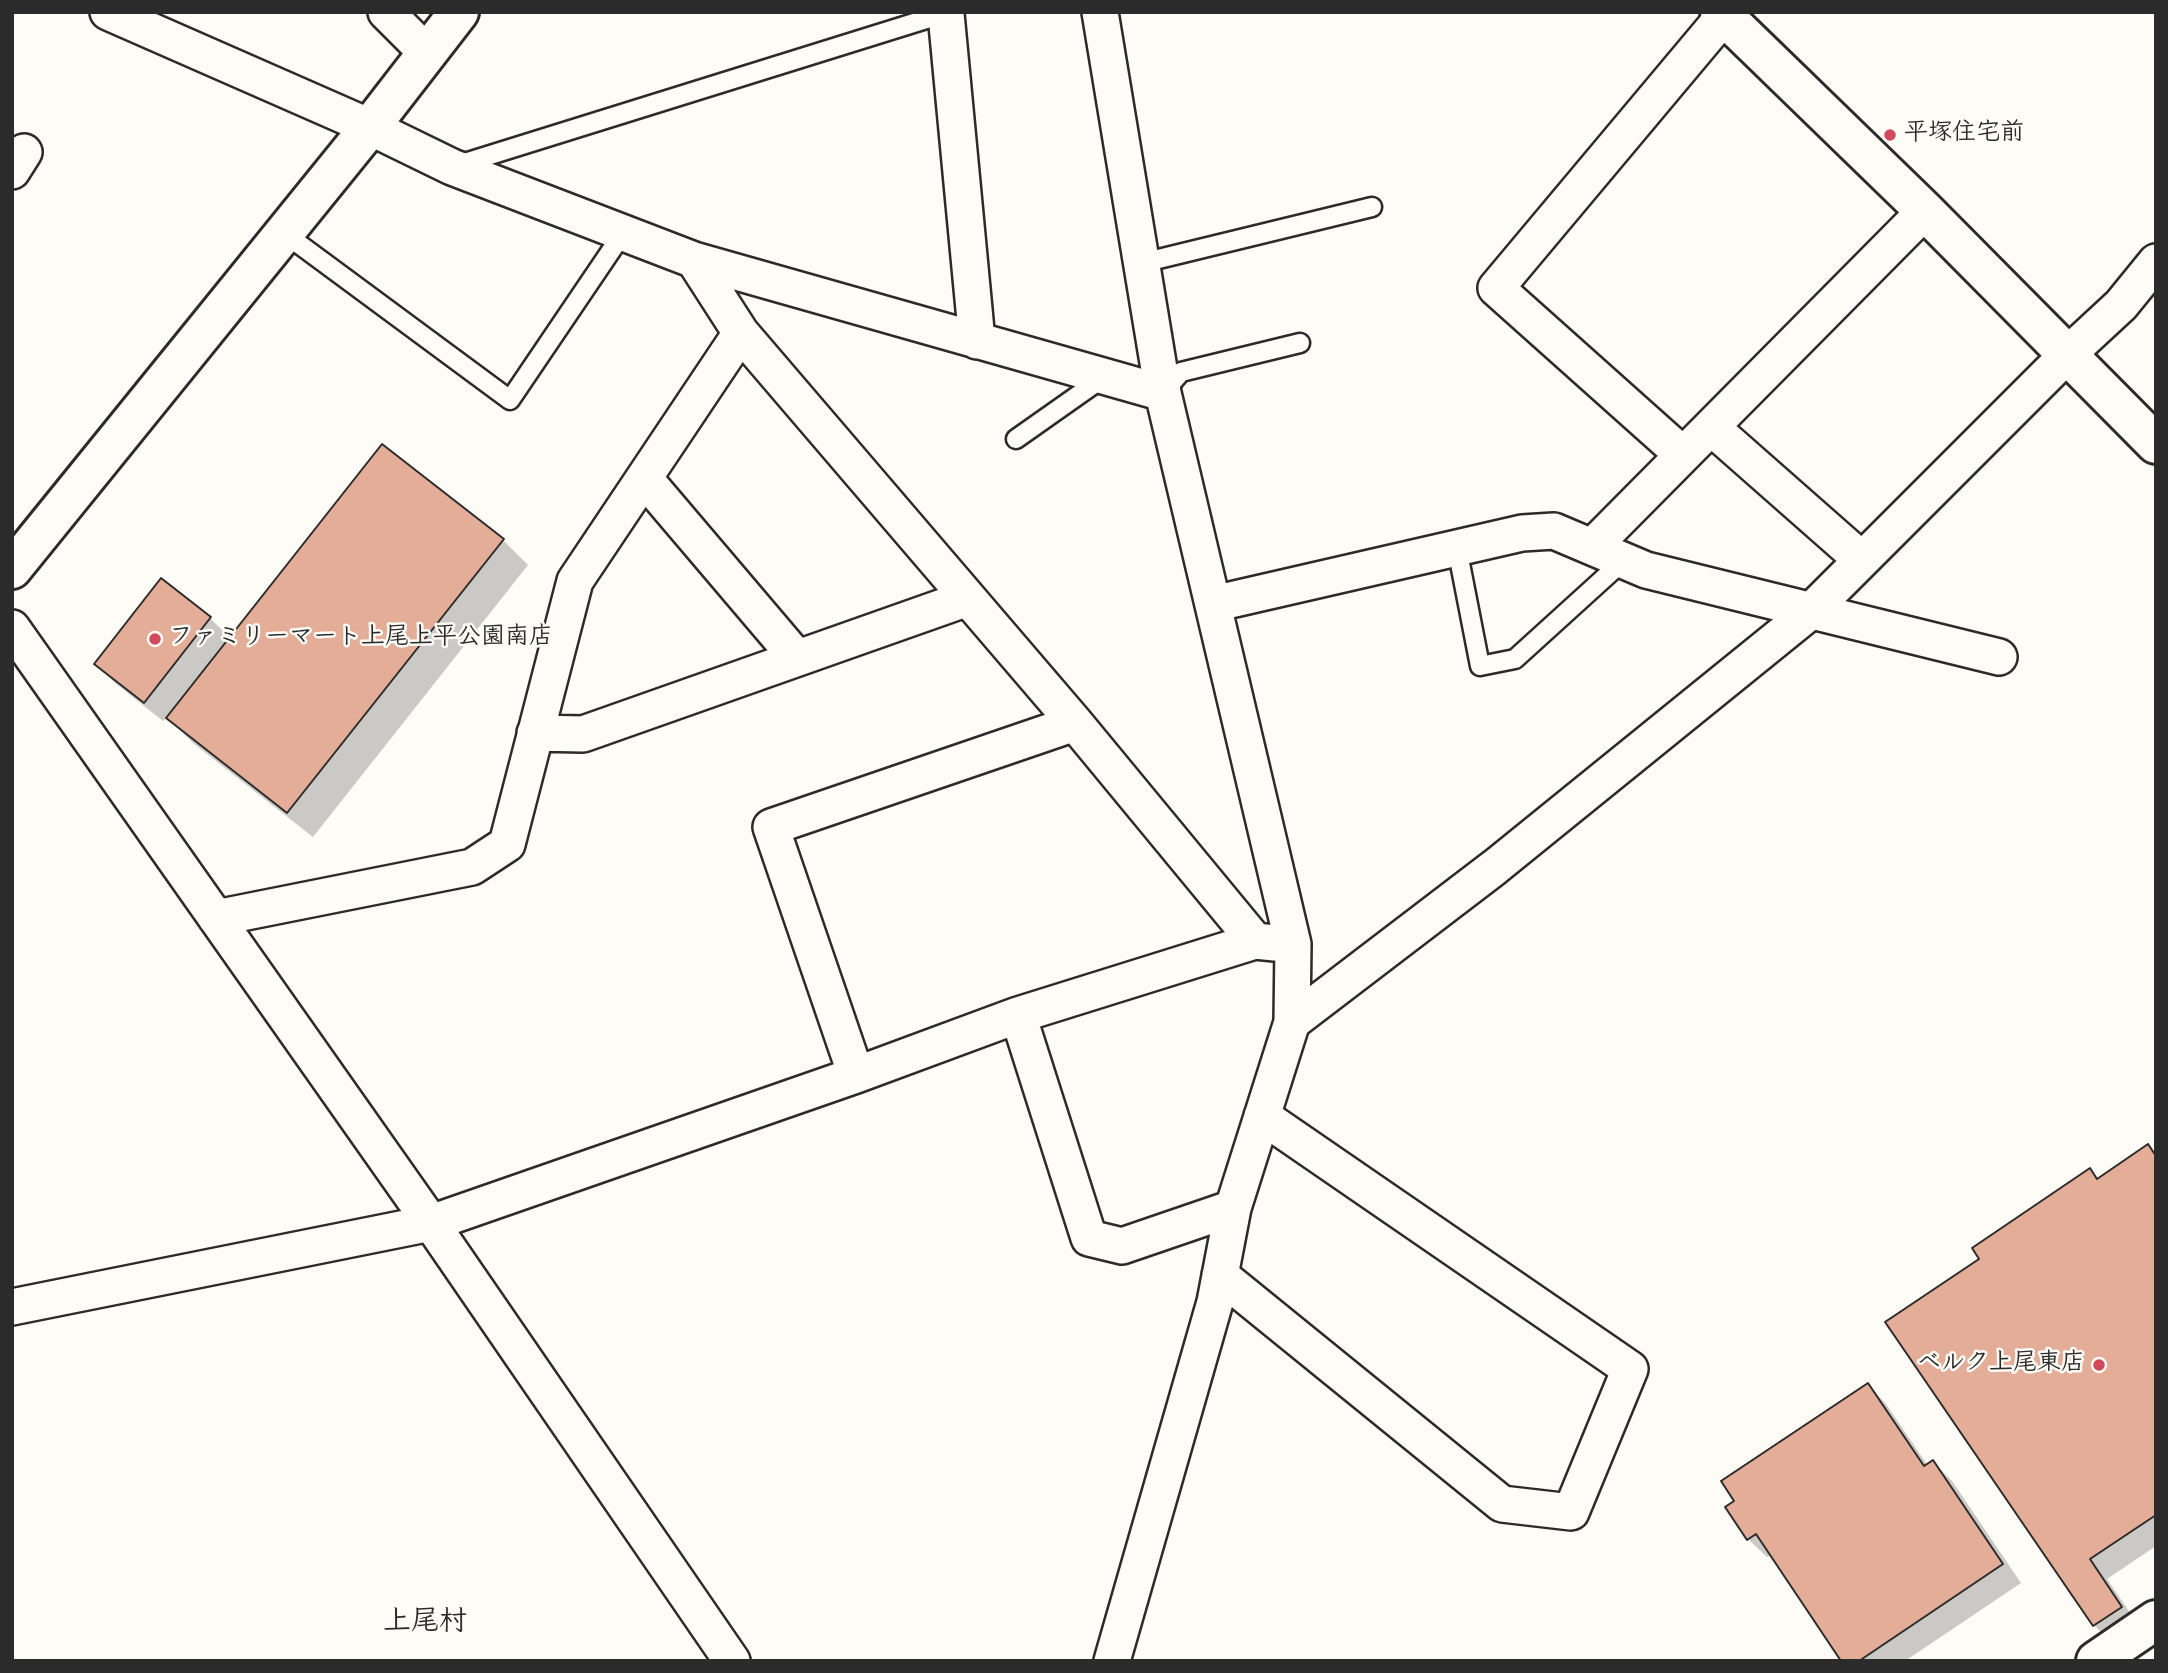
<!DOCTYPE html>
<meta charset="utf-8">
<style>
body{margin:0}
#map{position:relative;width:2168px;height:1673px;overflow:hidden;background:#fdfcf7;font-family:"Indie Flower",sans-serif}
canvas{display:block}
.frame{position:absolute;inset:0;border:14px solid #2b2b2b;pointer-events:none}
</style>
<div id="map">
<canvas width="2168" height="1673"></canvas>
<div class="frame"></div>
</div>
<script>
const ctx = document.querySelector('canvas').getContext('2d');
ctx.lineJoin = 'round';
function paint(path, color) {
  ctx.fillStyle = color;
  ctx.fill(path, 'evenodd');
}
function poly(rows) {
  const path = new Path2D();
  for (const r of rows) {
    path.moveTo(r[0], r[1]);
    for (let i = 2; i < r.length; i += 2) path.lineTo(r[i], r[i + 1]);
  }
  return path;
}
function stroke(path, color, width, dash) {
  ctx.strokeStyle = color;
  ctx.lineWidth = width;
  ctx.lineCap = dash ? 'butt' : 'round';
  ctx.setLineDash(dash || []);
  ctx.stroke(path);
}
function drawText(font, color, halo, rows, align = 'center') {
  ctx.font = font + ' "Indie Flower","Klee One",sans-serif';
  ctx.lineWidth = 5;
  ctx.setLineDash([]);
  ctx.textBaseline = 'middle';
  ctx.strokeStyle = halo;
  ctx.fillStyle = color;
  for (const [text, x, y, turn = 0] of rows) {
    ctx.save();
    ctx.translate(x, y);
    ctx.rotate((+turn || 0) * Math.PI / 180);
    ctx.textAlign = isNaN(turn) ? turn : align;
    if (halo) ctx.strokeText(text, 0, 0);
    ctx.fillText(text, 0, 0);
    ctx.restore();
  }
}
const shadow = poly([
 [503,540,528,565,313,837,193,743,167,717,163,721,115,683,96,664,161,581,210,618,231,639],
 [2148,1146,2156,1154,2156,1546,2107,1579,2139,1626,2113,1644,2094,1625,1982,1259,2089,1171,2099,1180],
 [1868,1385,1886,1404,1928,1466,1933,1462,1952,1481,2021,1583,1905,1661,1843,1661,1772,1555,1767,1557,1748,1539]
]);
const building = poly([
 [382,444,504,539,287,813,166,718,382,444],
 [161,578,211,617,144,703,94,664,161,578],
 [2148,1144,2156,1156,2156,1515,2090,1559,2122,1607,2093,1626,1885,1322,1979,1259,1972,1248,2090,1168,2097,1179,2148,1144],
 [1868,1383,1924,1466,1933,1460,2003,1564,1859,1661,1841,1661,1756,1534,1747,1540,1725,1507,1734,1501,1721,1481,1868,1383]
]);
const lane = poly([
 [458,165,949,12],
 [284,233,510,400,623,233],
 [1142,263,1372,207],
 [1163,393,1181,372,1300,343],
 [1016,439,1104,377],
 [1457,548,1480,666,1515,659,1623,561]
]);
const street = poly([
 [108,12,370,127,452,167,694,260,1163,393],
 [386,12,427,53],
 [1100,12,1163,393,1293,944,1292,1022,1233,1208,1215,1302,1112,1661],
 [946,14,977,341],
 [12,171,24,152],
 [694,260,741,333,1075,723,1255,941,1275,943],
 [1711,427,1862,560],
 [1683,455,1496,288,1724,16],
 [644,478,797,658],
 [1592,547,1925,211],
 [1213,604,1522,533,1554,531,1646,570,1999,657],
 [12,628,431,1223,732,1661],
 [535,733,583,734,968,598],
 [216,918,472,867,507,844,575,581,741,333],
 [1018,1015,1089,1238,1122,1246,1233,1208],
 [1292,1022,1495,867,1811,611,2067,355,2121,305,2156,262],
 [856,1075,771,827,1075,723],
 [1220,1275,1502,1504,1571,1512,1630,1369,1262,1116],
 [12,1307,431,1223,856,1075,1018,1015,1255,941]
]);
const secondary = poly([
 [1720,12,1925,211,2156,444],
 [12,569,370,127,459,12],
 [2096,1661,2156,1620]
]);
const markers = [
 [1890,135,7,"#d1495b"],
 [155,639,7,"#d1495b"],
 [2099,1365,7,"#d1495b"]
];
const poiNames = [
 ["平塚住宅前",1904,135],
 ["ファミリーマート上尾上平公園南店",169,639],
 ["ベルク上尾東店",2085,1365,"right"]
];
const quarterNames = [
 ["上尾村",425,1624]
];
paint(shadow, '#0003');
paint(building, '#e3ad98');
stroke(building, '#2b2b2b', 2);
stroke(lane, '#2b2b2b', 23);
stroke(street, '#2b2b2b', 40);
stroke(secondary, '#2b2b2b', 44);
stroke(lane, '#fdfcf7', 18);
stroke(street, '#fdfcf7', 35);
stroke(secondary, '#fdfcf7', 38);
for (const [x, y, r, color] of markers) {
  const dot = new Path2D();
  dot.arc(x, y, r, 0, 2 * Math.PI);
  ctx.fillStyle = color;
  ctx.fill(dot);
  stroke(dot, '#fdfcf7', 2.5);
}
drawText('bold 24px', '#2b2b2b', '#fdfcf7', poiNames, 'left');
drawText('bold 28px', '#2b2b2b', '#fdfcf7', quarterNames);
</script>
